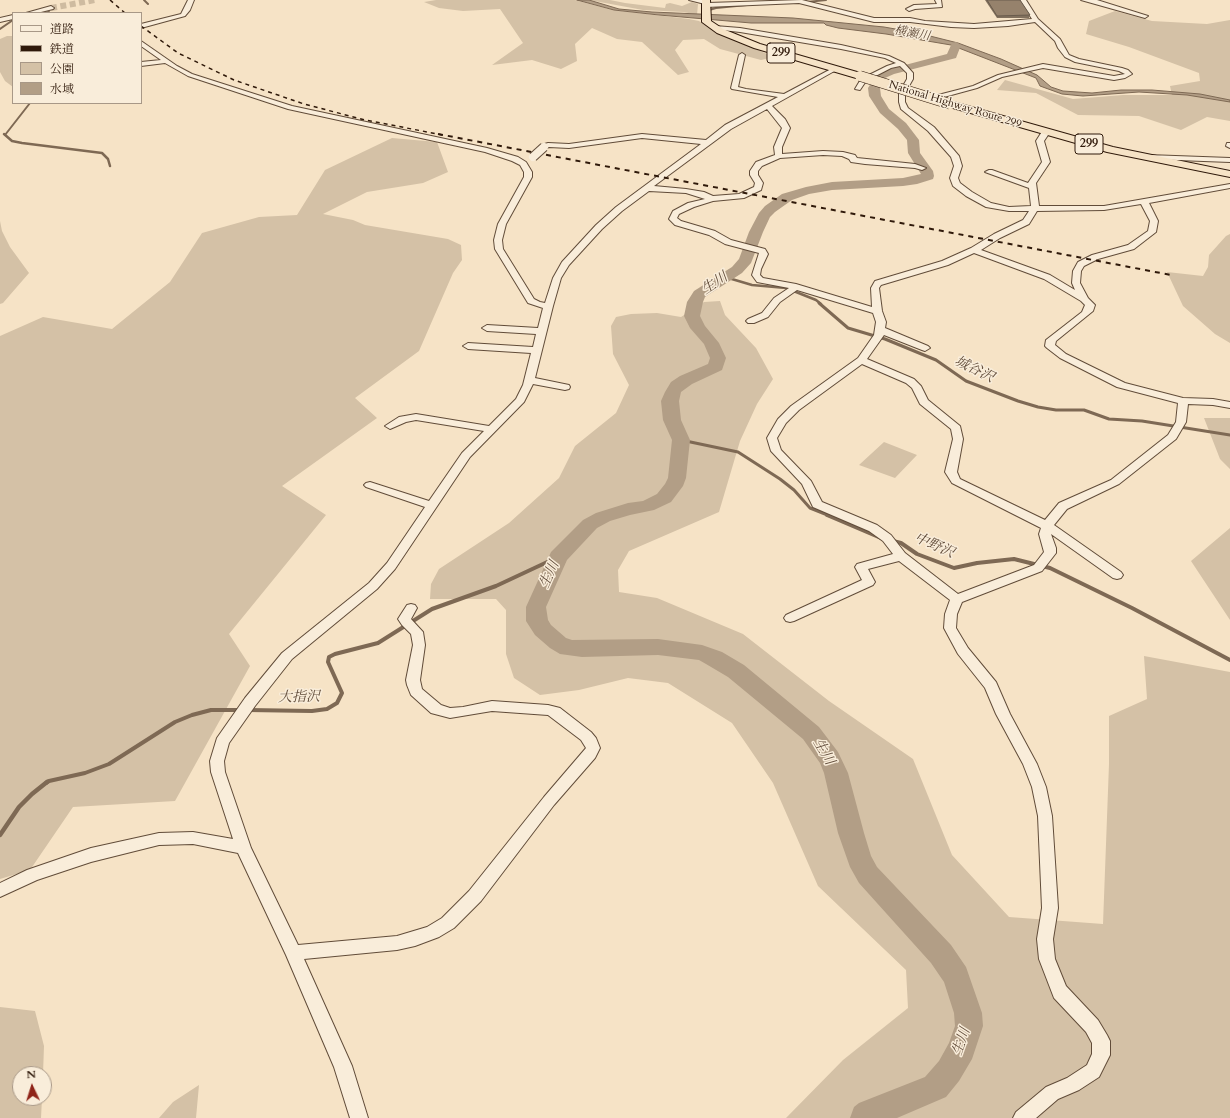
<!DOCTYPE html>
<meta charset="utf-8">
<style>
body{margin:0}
#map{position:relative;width:1230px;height:1118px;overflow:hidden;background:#f6e3c6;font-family:Cardo,"Noto Serif JP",serif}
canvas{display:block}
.legend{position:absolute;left:12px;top:12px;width:130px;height:92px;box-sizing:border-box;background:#f9edda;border:1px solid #a89887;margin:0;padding:5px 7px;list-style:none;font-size:12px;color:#2f190a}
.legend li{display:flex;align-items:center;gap:8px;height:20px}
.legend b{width:20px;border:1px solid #a89887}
.north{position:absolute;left:12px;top:1066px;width:40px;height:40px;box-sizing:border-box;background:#f9edda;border:1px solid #a89887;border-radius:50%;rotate:356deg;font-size:11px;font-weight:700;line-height:16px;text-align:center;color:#2f190a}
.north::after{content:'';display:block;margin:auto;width:14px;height:18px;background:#8f2418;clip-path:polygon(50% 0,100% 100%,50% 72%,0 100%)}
</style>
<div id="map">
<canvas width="1230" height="1118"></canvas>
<ul class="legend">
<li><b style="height:5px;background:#f9edda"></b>道路</li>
<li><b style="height:5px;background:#2f190a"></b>鉄道</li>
<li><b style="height:11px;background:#d4c1a6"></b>公園</li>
<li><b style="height:11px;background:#b29e86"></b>水域</li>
</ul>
<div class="north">N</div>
</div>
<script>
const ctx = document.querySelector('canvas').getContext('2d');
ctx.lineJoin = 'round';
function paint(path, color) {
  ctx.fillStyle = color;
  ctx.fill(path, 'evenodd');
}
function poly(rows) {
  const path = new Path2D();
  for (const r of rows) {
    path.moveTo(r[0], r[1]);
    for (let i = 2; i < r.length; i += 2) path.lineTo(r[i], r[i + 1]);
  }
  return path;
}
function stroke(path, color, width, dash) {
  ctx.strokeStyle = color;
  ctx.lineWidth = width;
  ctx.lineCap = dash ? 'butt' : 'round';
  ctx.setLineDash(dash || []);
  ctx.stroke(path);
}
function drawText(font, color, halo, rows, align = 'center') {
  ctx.font = font + ' Cardo,"Noto Serif JP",serif';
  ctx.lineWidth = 3;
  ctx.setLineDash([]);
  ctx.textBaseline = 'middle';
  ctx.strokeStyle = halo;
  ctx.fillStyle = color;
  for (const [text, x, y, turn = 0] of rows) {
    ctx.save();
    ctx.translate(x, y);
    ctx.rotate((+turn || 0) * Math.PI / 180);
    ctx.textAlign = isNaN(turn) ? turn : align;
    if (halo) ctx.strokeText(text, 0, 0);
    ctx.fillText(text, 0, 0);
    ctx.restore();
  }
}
const green = poly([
 [436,0,575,0,613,10,689,19,699,21,714,31,774,57,761,60,720,49,704,39,683,40,675,50,689,72,678,75,642,42,617,39,592,28,575,44,577,61,561,69,532,60,492,65,523,43,500,9,463,11,439,8,424,2],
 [589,0,610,0,625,3,665,8,666,4,670,3,682,6,692,2,698,4,697,15,684,12,643,10],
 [1115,11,1152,21,1207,24,1230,20,1230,121,1207,117,1181,130,1139,116,1078,115,1036,93,997,90,1005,80,1073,99,1123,95,1172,95,1170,86,1200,81,1199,73,1129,47,1086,34,1089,21],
 [7,36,13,36,13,87,5,81,0,72,0,39],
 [392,138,437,142,448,172,423,183,367,192,323,214,353,220,365,225,448,239,461,245,462,260,453,273,419,351,355,398,377,418,282,486,326,515,229,634,250,666,175,801,73,807,30,870,0,879,0,336,43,317,112,329,170,282,202,233,259,217,297,215,325,170],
 [0,221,2,231,10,247,29,273,3,303,0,304],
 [1230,234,1230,343,1215,334,1183,306,1167,272,1203,276,1208,267,1209,255,1226,236],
 [720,301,725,315,756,348,773,379,757,404,740,441,719,512,629,551,618,570,619,592,657,598,743,634,829,701,913,759,952,855,1009,917,1103,924,1109,764,1109,716,1147,699,1144,656,1230,672,1230,1118,786,1118,843,1060,908,1008,906,970,818,886,773,783,732,723,668,683,628,678,579,690,540,695,514,678,506,654,506,610,496,599,430,599,431,584,439,569,509,523,559,478,575,446,616,413,629,385,613,354,611,326,616,317,631,314,657,313,681,317,704,302],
 [1204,418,1230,418,1230,469,1220,459],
 [884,442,917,455,895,478,859,465],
 [1230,528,1230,620,1191,561],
 [0,1007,35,1011,44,1046,43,1074,20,1074,20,1098,42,1098,41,1118,0,1118],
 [199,1085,196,1118,159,1118,173,1102]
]);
const water = poly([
 [577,0,589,0,619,9,652,12,793,18,884,27,918,33,958,43,1001,59,1037,75,1051,87,1063,91,1092,93,1121,90,1152,90,1200,94,1230,100,1230,102,1187,95,1139,92,1083,96,1062,94,1040,86,1036,78,951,45,886,34,838,28,826,25,824,23,751,23,659,15,614,10,577,0]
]);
const streamFar4 = poly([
 [144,0,148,4],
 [807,2,826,0],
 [706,11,716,8,747,5],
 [43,13,49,12],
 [0,29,13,20],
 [5,135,30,103]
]);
const streamFar3 = poly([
 [4,134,12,141,22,143,102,153,108,159,110,166],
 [725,277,752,285,786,288,816,300,821,304]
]);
const streamFar2 = poly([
 [819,303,848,328,885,339,936,360,966,381,1018,401,1038,407,1056,410,1084,410,1109,419,1142,421,1230,435],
 [681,440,738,452,780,479,794,490,810,508,830,516]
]);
const streamFar1 = poly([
 [827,515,881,538],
 [893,541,901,543,917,554,954,568,977,563,1014,559,1050,568,1132,608,1230,660],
 [248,710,312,711,327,709,337,703,342,693,328,662,329,657,335,654,378,643,432,609,496,586,558,557],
 [46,783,49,781,85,773,109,764,175,722,192,715,211,710,240,710]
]);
const stream = poly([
 [0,835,19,807,32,794,47,782]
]);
const river = poly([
 [956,42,961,45,956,58,894,74,885,78,880,88,881,96,889,109,906,123,919,140,920,153,933,171,934,176,933,179,917,184,903,186,832,190,809,194,792,200,775,212,770,217,763,232,751,263,742,273,705,297,703,302,700,316,705,326,719,343,726,358,722,370,692,384,681,392,679,401,681,420,690,440,686,478,683,486,671,502,654,510,630,515,610,521,597,528,567,560,546,607,548,620,551,625,566,638,572,640,658,639,702,645,722,652,744,665,819,727,838,752,848,773,864,833,871,856,877,867,951,945,966,967,982,1013,983,1026,972,1059,959,1081,946,1097,897,1118,850,1118,854,1107,859,1103,925,1077,939,1061,949,1043,955,1026,954,1013,944,982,931,963,859,883,850,867,838,833,824,773,820,763,803,739,728,677,706,664,699,660,658,655,582,657,560,654,550,648,535,635,526,621,526,607,551,552,583,520,596,513,628,503,643,501,657,494,665,484,668,478,672,440,663,420,661,401,665,392,671,382,680,376,708,364,710,358,704,344,690,328,684,316,687,302,694,291,732,267,739,259,749,232,759,213,765,206,782,194,806,187,832,182,903,178,921,174,908,153,907,140,898,129,880,113,869,96,868,88,877,74,886,70,947,54,952,43,956,42]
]);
const minorTunnel = poly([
 [51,8,95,0]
]);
const minor = poly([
 [188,0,194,0,190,10,185,16,141,28,141,24,181,14,188,0],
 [689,0,706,0,708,1,708,3,802,0,874,18,910,18,925,21,974,24,1032,19,1020,0,1026,0,1038,19,1060,39,1069,55,1079,59,1122,68,1128,70,1132,74,1125,78,1114,80,1043,68,1002,77,977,88,944,97,926,99,924,98,924,96,942,94,973,86,998,75,1043,64,1114,76,1125,74,1119,71,1075,62,1065,57,1058,48,1055,41,1035,22,1008,26,974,28,951,27,910,22,874,22,799,3,706,7,703,5,705,4,689,0],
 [935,0,941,0,942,7,915,9,909,11,906,9,914,5,937,4,935,0],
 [1081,0,1097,0,1148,16,1145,18,1081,0],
 [51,6,54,8,53,9,37,13,26,13,51,6],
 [13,15,13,19,0,22,0,18,13,15],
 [715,26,740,28,841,45,889,56,904,63,913,73,913,79,905,93,905,102,908,108,934,127,959,156,962,166,958,178,960,183,972,192,991,203,1009,207,1031,206,1029,188,985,172,989,170,992,170,1028,183,1042,162,1036,141,1043,130,1046,130,1050,132,1044,141,1050,162,1036,183,1039,206,1104,206,1230,184,1230,188,1149,203,1158,221,1156,232,1134,249,1098,259,1084,266,1081,271,1080,283,1088,298,1095,305,1093,311,1056,341,1055,345,1066,354,1125,383,1183,398,1213,399,1230,402,1230,408,1213,405,1188,404,1186,422,1176,439,1119,484,1067,509,1054,525,1121,572,1123,575,1121,578,1117,579,1113,578,1051,534,1056,548,1056,553,1042,571,962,602,957,614,956,628,968,648,996,682,1010,714,1037,764,1046,787,1052,816,1058,908,1053,939,1055,959,1066,986,1098,1020,1107,1035,1110,1041,1110,1055,1099,1077,1079,1090,1058,1099,1036,1118,1013,1118,1016,1112,1046,1087,1067,1078,1087,1065,1092,1054,1092,1043,1086,1032,1054,998,1039,959,1037,939,1042,908,1038,816,1032,787,1023,764,996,714,985,688,958,654,944,628,945,614,950,600,899,561,868,569,875,582,873,585,794,621,790,622,786,621,784,618,786,615,862,580,855,567,857,564,893,554,883,541,869,531,813,507,802,484,771,451,767,438,778,419,791,406,858,358,874,335,876,322,873,313,797,290,780,302,768,317,754,323,748,323,746,321,748,319,762,313,774,298,789,288,757,282,752,275,759,253,725,244,709,235,675,225,669,219,673,211,688,203,705,199,686,193,649,191,622,211,602,229,569,265,561,278,553,306,535,378,569,385,570,387,569,389,565,390,533,384,524,402,470,457,395,569,377,589,292,659,255,706,229,743,224,761,225,772,251,848,298,945,397,936,427,927,442,918,469,891,544,797,586,748,581,740,548,715,492,711,450,718,431,713,411,695,407,685,406,680,413,645,411,634,402,625,398,619,407,605,411,604,415,605,417,608,411,619,423,632,425,645,420,680,422,689,441,705,450,708,463,707,492,701,548,705,560,708,591,732,596,738,600,748,595,758,554,805,481,901,454,928,439,937,415,946,397,950,304,959,352,1066,368,1118,350,1118,334,1067,286,955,238,853,193,844,159,845,91,862,37,880,0,897,0,883,27,870,91,848,159,833,193,832,233,839,211,772,210,761,217,738,245,698,282,653,369,583,387,563,425,507,366,487,364,485,366,483,370,482,429,501,462,453,484,431,416,420,406,422,390,429,385,426,399,417,416,414,489,426,516,399,523,385,531,353,468,349,463,346,468,343,533,347,536,334,487,331,482,328,487,325,538,328,543,308,528,303,495,249,494,240,498,224,524,177,524,172,520,165,512,161,485,152,288,109,188,76,165,63,141,66,141,62,161,60,141,46,141,41,177,66,192,74,292,106,487,148,518,157,526,162,532,172,532,177,506,224,502,240,503,249,534,299,540,302,545,303,553,278,562,262,596,225,616,207,701,144,642,138,569,148,549,147,544,149,540,147,541,145,548,143,569,144,642,134,706,140,725,125,778,97,732,89,731,88,739,55,742,53,745,55,738,87,746,89,784,94,833,68,838,69,772,106,785,119,790,128,782,147,782,154,823,151,843,152,855,155,857,158,915,164,926,168,922,170,915,168,865,164,851,162,849,159,842,156,823,155,780,158,762,166,758,171,758,175,763,183,761,190,744,198,713,201,694,207,679,214,677,218,681,221,715,231,731,240,765,249,768,254,761,269,760,275,763,278,796,284,872,307,871,288,875,281,942,261,971,248,994,234,1023,220,1029,211,1009,211,986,207,966,196,953,186,950,178,954,166,951,157,928,131,901,109,899,102,899,93,907,79,907,73,900,66,891,68,866,81,860,90,855,89,861,79,887,66,896,63,885,58,841,49,740,32,713,29,712,28,715,26],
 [767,109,782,128,774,147,775,155,756,162,750,171,750,175,755,183,754,187,739,194,713,196,704,192,686,189,654,186,731,129,767,109],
 [1141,204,1150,221,1148,231,1128,245,1092,255,1078,262,1073,271,1072,283,1075,290,1050,275,981,250,1000,238,1029,224,1037,211,1104,210,1141,204],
 [974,253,1044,279,1081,301,1085,305,1082,312,1046,340,1045,346,1047,348,1060,358,1117,387,1178,403,1176,422,1168,435,1111,480,1059,503,1045,520,960,479,957,472,963,439,960,426,928,400,921,386,914,379,867,359,884,335,922,350,925,351,930,348,928,346,885,328,886,322,882,311,879,288,881,285,948,265,974,253],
 [862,364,906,383,912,388,920,404,951,429,953,439,945,472,952,483,1041,528,1039,534,1044,552,1034,565,958,594,905,553,891,535,877,525,822,502,811,481,781,450,777,438,786,423,799,410,862,364],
 [1227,143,1230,143,1230,148,1226,146,1227,143],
 [1148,155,1230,158,1230,162,1151,159,1147,157,1148,155]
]);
const highway = poly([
 [702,0,710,0,711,21,723,29,760,44,864,74,865,76,864,78,856,78,754,48,717,33,702,22,702,0],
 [950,101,1113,147,1230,171,1230,177,1107,152,946,106,945,104,950,101]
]);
const railFar1 = poly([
 [110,0,125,13],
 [141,26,178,53,234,80,304,104,365,120,443,135]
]);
const rail = poly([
 [438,134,1171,275]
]);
const minorBridge = poly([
 [533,157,544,147]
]);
const highwayBridge = poly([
 [860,76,950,104]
]);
const wall = poly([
 [985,0,1020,0,1030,15,1029,18,997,18]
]);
const building = poly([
 [987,0,1020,0,1030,15,997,16,987,0]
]);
const farStreetnames = [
 ["National Highway Route 299",955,105,17]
];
const farWaternames = [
 ["横瀬川",912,34,10]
];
const shields = [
 [781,53,28],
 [1089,144,28]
];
const shieldNames = [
 ["299",781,53],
 ["299",1089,144]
];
const waterNames = [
 ["生川",715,284,-34],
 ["城谷沢",974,370,26],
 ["中野沢",934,546,24],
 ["生川",550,575,-66],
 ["大指沢",299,698,-1],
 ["生川",823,752,59],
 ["生川",962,1042,-71]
];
paint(green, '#d4c1a6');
paint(water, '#b29e86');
stroke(water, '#7e6954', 1);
stroke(streamFar4, '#7e6954', 2);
stroke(streamFar3, '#7e6954', 2.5);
stroke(streamFar2, '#7e6954', 3);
stroke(streamFar1, '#7e6954', 4);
stroke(stream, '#7e6954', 4.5);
paint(river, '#b29e86');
stroke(minorTunnel, '#cebba0', 6, [6, 3.5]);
stroke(minor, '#614c39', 2);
stroke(highway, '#2f190a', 2);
paint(minor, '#f9edda');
paint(highway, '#f6e3c6');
stroke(railFar1, '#2f190a', 1.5, [4, 4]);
stroke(rail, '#2f190a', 2, [5, 5]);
stroke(minorBridge, '#614c39', 10, []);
stroke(highwayBridge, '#2f190a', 11, []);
stroke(minorBridge, '#f9edda', 8);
stroke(highwayBridge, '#f6e3c6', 10);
paint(wall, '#81705d');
paint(building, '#96826c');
stroke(building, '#695b4c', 1);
drawText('11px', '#2f190a', '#f9edda', farStreetnames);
drawText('italic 12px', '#634e3c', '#f9edda', farWaternames);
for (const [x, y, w] of shields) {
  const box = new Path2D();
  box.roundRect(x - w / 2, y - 10, w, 20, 3);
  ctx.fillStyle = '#f9edda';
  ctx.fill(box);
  stroke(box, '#2f190a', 1);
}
drawText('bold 12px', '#2f190a', null, shieldNames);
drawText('italic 14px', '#634e3c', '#f9edda', waterNames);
</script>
